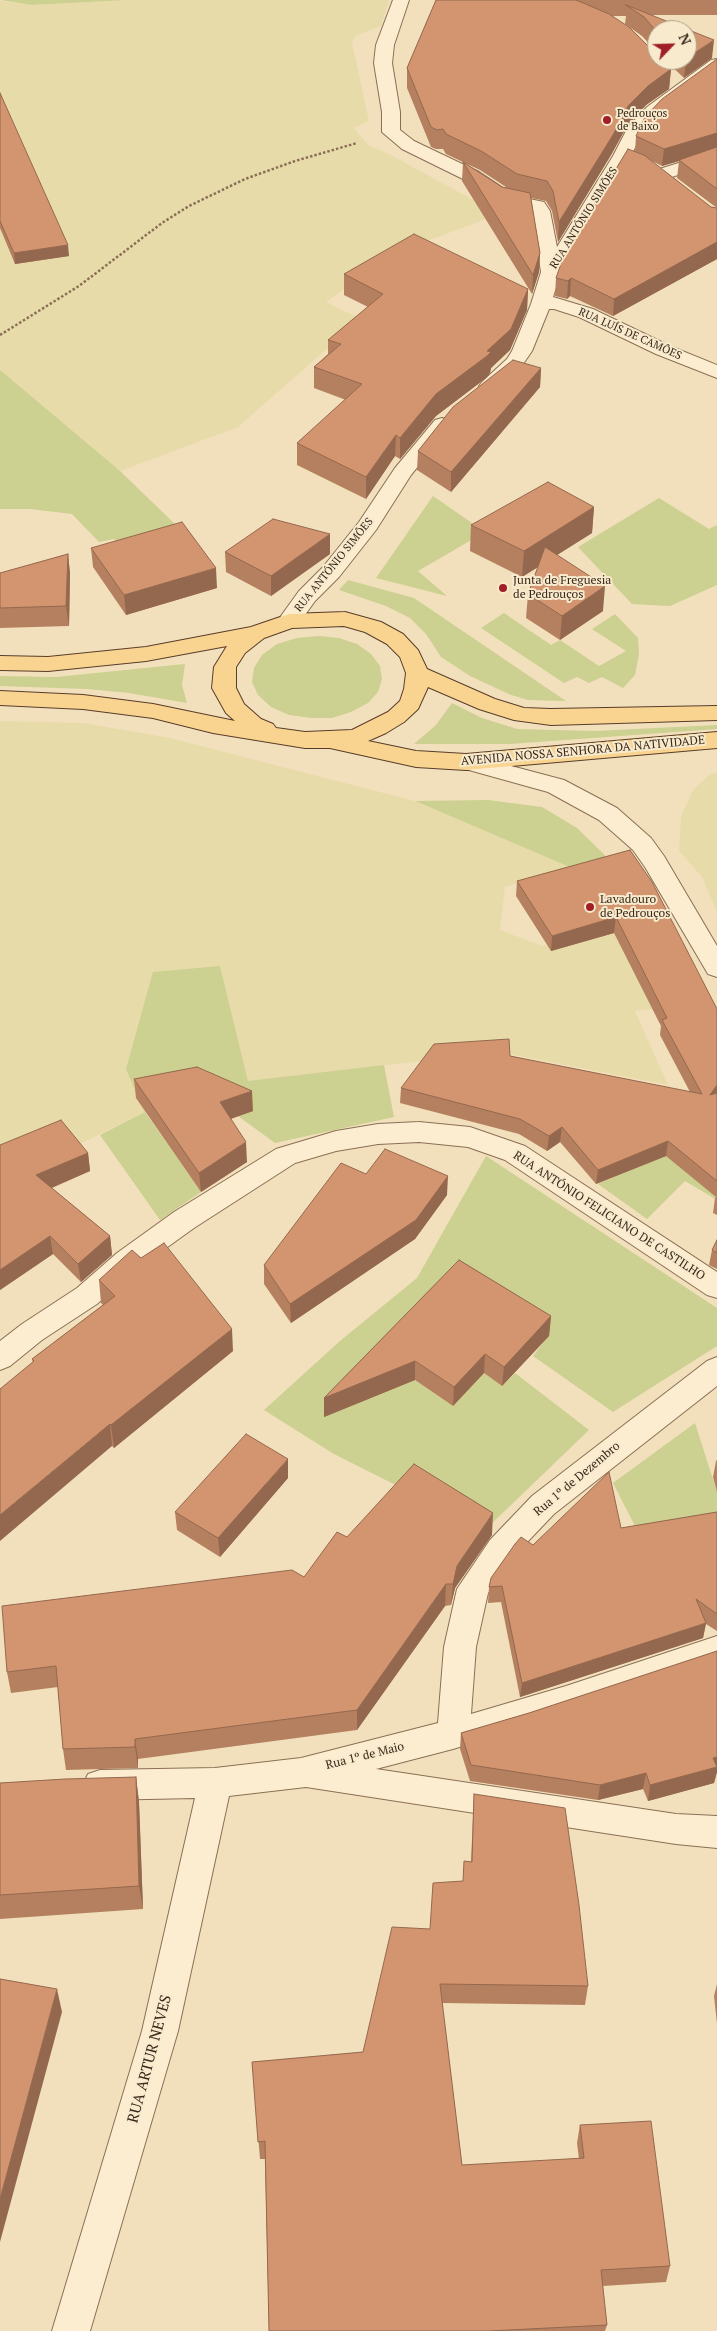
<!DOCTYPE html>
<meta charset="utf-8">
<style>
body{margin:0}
#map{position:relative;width:717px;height:2331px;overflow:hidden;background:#f2e0bd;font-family:"PT Serif",serif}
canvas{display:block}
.north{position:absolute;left:647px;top:20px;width:50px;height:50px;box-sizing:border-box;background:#f8eacd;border:1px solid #ac9c86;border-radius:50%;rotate:66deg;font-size:14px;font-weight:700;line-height:20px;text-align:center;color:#39281b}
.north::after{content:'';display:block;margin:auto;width:18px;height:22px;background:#a01f26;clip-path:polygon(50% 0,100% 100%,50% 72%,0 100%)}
</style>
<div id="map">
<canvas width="717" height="2331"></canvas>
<div class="north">N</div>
</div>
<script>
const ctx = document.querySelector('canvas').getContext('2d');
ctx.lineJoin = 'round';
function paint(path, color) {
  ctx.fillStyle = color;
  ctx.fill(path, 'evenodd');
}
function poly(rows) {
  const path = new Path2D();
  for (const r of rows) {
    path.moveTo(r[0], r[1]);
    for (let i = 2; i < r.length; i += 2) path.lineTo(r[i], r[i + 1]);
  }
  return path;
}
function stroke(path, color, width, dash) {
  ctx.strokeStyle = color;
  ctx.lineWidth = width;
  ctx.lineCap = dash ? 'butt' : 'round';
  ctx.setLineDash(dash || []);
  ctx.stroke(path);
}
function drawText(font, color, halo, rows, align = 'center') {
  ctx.font = font + ' "PT Serif",serif';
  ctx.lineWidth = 4;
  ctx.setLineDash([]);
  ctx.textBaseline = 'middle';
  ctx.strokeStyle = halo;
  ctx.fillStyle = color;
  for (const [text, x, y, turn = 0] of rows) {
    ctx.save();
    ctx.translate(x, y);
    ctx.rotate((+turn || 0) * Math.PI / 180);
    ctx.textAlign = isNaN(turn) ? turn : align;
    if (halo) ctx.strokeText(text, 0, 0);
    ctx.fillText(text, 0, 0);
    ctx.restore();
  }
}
const farmland = poly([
 [127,0,389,0,381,26,356,36,352,42,369,121,354,128,368,145,391,155,499,214,398,252,326,302,361,319,238,427,120,471,44,413,0,371,0,1,32,5],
 [0,721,84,723,170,738,415,801,572,868,505,887,500,930,542,946,660,921,653,1009,635,1011,668,1085,508,1054,453,1057,248,1082,220,966,145,1112,72,1148,0,1165],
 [717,773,717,912,702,877,679,851,681,816,693,790,710,774]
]);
const green = poly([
 [0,0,127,0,32,5],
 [0,370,120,471,179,528,126,553,114,539,99,542,72,514,30,509,0,509],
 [433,496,485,532,418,571,447,596,376,578],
 [659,498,709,529,717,525,717,585,670,606,632,604,578,547],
 [348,580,414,598,566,701,528,700,511,695,470,676,441,657,426,634,410,618,386,606,339,590],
 [504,613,551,645,560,640,599,666,626,651,592,629,615,614,638,638,639,654,635,675,623,688,602,677,589,683,577,677,564,683,481,628],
 [319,636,339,638,357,644,371,654,380,666,382,679,378,692,368,703,351,712,332,718,311,718,289,715,271,707,258,695,252,682,254,668,262,655,277,644,297,638],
 [185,664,182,685,187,703,129,693,87,689,0,686,0,676,56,677],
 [452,703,482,718,517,729,595,731,717,725,717,729,510,744,414,744,436,725],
 [488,800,542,807,577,828,614,864,572,868,415,801],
 [220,966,248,1081,384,1065,394,1117,275,1143,238,1116,145,1112,201,1192,160,1220,100,1135,145,1112,126,1069,153,972],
 [665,1155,717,1186,717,1200,685,1181,647,1219,598,1184],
 [486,1156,717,1308,717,1346,613,1412,533,1356,549,1335,451,1275,399,1386,415,1380,453,1406,484,1373,502,1386,515,1373,589,1430,485,1530,334,1454,264,1410,340,1341,417,1278],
 [695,1423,717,1492,717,1527,654,1563,613,1483]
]);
const path = poly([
 [0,335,79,286,162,223,189,206,245,179,295,161,357,143]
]);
const minor = poly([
 [393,0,409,0,394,45,392,63,400,112,400,130,414,141,479,172,515,196,544,202,550,211,557,247,613,156,628,127,647,107,711,60,717,59,717,72,659,115,642,133,631,156,561,272,553,297,593,309,670,346,717,365,717,378,656,354,579,317,554,309,549,309,532,351,521,367,496,390,489,392,482,390,479,386,482,382,507,359,512,351,531,304,541,272,532,212,502,204,465,180,402,149,382,132,382,112,374,63,376,45,393,0],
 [717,151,717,162,660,181,653,179,651,175,653,171,717,151],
 [442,418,449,420,452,424,411,475,376,530,339,577,315,601,297,626,289,628,281,626,278,621,281,616,299,591,323,567,359,522,395,468,435,420,442,418],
 [466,754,564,780,617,808,651,838,664,856,717,946,717,977,708,974,645,867,633,850,599,820,548,792,458,767,454,762,458,757,466,754],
 [419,1122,470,1127,525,1146,717,1272,717,1298,707,1295,505,1160,468,1147,419,1142,378,1144,336,1151,295,1163,194,1228,137,1269,97,1304,42,1340,10,1366,0,1370,0,1341,22,1324,77,1288,117,1253,174,1212,276,1149,336,1131,378,1124,419,1122],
 [717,1357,717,1386,554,1514,512,1558,488,1593,476,1647,471,1714,566,1686,717,1636,717,1664,566,1714,453,1749,376,1769,676,1814,717,1816,717,1848,676,1844,306,1787,229,1796,178,2031,90,2331,52,2331,142,2031,195,1798,100,1800,88,1796,83,1785,88,1774,100,1770,215,1768,301,1758,438,1723,444,1647,457,1589,490,1540,532,1496,707,1361,717,1357]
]);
const major = poly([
 [345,612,381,622,403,634,418,650,427,669,495,699,524,708,551,709,717,706,717,720,551,725,514,720,479,709,428,687,418,709,404,722,386,733,368,741,416,751,466,754,717,732,717,748,466,770,416,767,330,748,305,748,213,733,153,718,83,709,0,705,0,691,83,695,153,704,235,721,226,713,212,688,214,667,227,646,146,661,48,671,0,670,0,656,48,657,146,647,251,627,289,614,345,612],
 [344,626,365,632,387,644,400,657,406,673,404,689,400,701,388,712,352,730,305,732,276,728,273,724,261,719,244,704,236,688,236,667,245,653,264,638,292,628,344,626]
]);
const wall = poly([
 [436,0,717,0,717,15,652,15,712,58,684,78,665,60,687,60,657,30,657,52,642,36,625,24,626,16,613,16,671,69,669,89,646,105,627,126,611,155,558,242,552,211,546,201,531,198,540,253,539,272,532,294,462,181,463,162,446,154,443,149,436,149,431,147,407,88,407,68],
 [465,163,480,170,506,187,502,187],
 [717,59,717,208,677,178,679,161,662,166,650,160,711,207,717,208,717,259,613,316,570,296,567,299,555,296,556,278,635,152,636,136],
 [0,93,69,256,15,264,0,228],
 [344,274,528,289,527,310,510,350,491,368,490,373,486,378,436,416,400,459,395,456,366,499,297,465,297,443,346,400,314,388,314,367,328,354,328,340,368,307,344,295],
 [541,368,540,387,451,492,417,470,418,451],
 [594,507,592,533,557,555,603,611,560,640,526,618,528,594,538,567,522,577,470,551,471,525],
 [91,548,217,588,126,615,93,567],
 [225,552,330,554,271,596,226,572],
 [68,554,70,574,69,626,0,628,0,573],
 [630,850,717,1009,717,1215,713,1213,715,1198,716,1197,666,1156,596,1184,560,1142,547,1151,519,1134,400,1103,401,1088,510,1056,690,1092,660,1035,661,1026,614,933,551,951,516,896,517,881],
 [134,1079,253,1111,231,1119,247,1162,201,1192,136,1098],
 [0,1145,88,1153,90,1171,52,1188,110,1236,112,1255,81,1282,53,1254,0,1290],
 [366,1174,447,1195,415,1239,291,1323,264,1284,264,1265],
 [717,1240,717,1269,709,1265,712,1250],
 [459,1260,551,1316,549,1336,502,1386,484,1373,453,1406,415,1380,324,1417,324,1398],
 [99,1280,233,1351,114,1448,33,1363,32,1359,103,1305,101,1303],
 [717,1460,717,1492,713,1477,716,1461],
 [288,1478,220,1557,177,1530,175,1512],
 [717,1512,717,1631,706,1624,703,1638,520,1697,501,1602,488,1603,489,1587,533,1545,621,1528],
 [492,1535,455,1588,451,1605,445,1606,357,1730,138,1759,138,1768,66,1770,63,1749,58,1687,11,1693,7,1672,304,1577,347,1537],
 [717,1651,717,1772,714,1783,648,1801,643,1789,598,1800,470,1781,460,1749,461,1733,529,1713],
 [136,1777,139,1802,143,1909,0,1919,0,1783],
 [474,1794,588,1986,585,2005,442,2003,462,2165,579,2159,577,2143,580,2125,670,2266,666,2282,603,2286,607,2325,605,2331,269,2331,265,2159,260,2159,252,2062,363,2052,430,1929,463,1881,471,1862],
 [717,1984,717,2024,714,1996]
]);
const shadedWall = poly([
 [714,40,712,58,684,78,686,60,687,60,687,58],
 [671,69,669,89,646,105,627,126,611,155,558,242,559,222,628,106,648,86],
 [717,133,717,150,662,166,664,149],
 [717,242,717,259,613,316,614,299],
 [68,245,69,256,15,264,14,253],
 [540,253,539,272,532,294,533,275],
 [571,278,570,296,567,299,568,281],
 [528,289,527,310,510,350,491,368,490,373,486,378,436,416,400,459,400,438,436,394,487,351],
 [541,368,540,387,451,492,451,472],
 [396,435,395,456,366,499,366,477],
 [594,507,592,533,522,577,524,551],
 [330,534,330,554,271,596,271,576],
 [68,554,70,574,69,626,66,606],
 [216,568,217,588,126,615,124,595],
 [605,586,603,611,560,640,562,616],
 [616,917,614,933,551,951,552,936],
 [717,1085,717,1097,710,1095],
 [252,1091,253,1111,221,1122,220,1102],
 [562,1127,560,1142,547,1151,549,1136],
 [668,1141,666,1156,596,1184,598,1170],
 [246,1142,247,1162,201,1192,199,1173],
 [88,1153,90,1171,39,1193,36,1175],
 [448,1176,447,1195,415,1239,291,1323,290,1304],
 [50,1236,53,1254,0,1290,0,1270],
 [110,1236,112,1255,81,1282,78,1264],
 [551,1316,549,1336,502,1386,504,1367],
 [232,1329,233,1351,114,1448,111,1425],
 [485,1354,484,1373,453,1406,454,1387],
 [415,1361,415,1380,324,1417,324,1398],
 [110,1424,112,1446,0,1541,0,1515],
 [288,1459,288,1478,220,1557,218,1538],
 [493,1513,492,1535,455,1588,451,1605,453,1584,457,1566],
 [446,1584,445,1606,357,1730,357,1710],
 [706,1623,703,1638,520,1697,522,1683],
 [135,1739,138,1759,138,1768,135,1747],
 [717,1757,717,1772,714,1783,648,1801,650,1785],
 [646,1773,643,1789,598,1800,600,1785],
 [136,1777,139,1802,143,1909,139,1886],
 [57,1989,62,2012,0,2242,0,2199]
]);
const building = poly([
 [436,0,575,0,581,2,609,14,629,27,657,55,657,60,661,60,671,69,648,86,628,106,613,135,559,222,553,191,547,181,517,174,481,151,446,134,443,129,437,130,431,127,407,68,436,0],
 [626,5,714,40,687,58,687,30,657,30,657,32,644,17,626,5],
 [717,59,717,133,664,149,636,136,645,117,662,99,717,59],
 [0,93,68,245,14,253,0,221,0,93],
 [717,147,717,189,679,160,717,147],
 [628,149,644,155,711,207,717,208,717,242,614,299,571,278,568,281,556,278,564,255,628,149],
 [463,162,502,187,530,193,540,253,533,275,463,162],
 [414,234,528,289,511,329,487,351,491,352,487,356,436,394,400,438,396,435,366,477,297,443,362,384,314,367,341,344,328,340,383,294,344,274,414,234],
 [513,360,541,368,451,472,418,451,453,407,513,360],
 [548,482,594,507,524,551,471,525,548,482],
 [273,519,330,534,271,576,225,552,273,519],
 [182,522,216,568,124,595,91,548,182,522],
 [545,547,605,586,562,616,528,594,545,547],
 [68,554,66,606,0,608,0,573,68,554],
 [630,850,652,882,717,1009,717,1085,710,1095,717,1093,717,1181,668,1141,598,1170,562,1127,549,1136,520,1119,401,1088,434,1044,509,1039,510,1056,702,1094,662,1020,667,1018,616,917,552,936,517,881,630,850],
 [197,1067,252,1091,220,1102,246,1142,199,1173,134,1079,197,1067],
 [61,1120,88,1153,36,1175,110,1236,78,1264,50,1236,0,1270,0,1145,61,1120],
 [385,1149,448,1176,416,1220,290,1304,264,1265,341,1163,366,1174,385,1149],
 [717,1240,717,1253,712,1250,717,1240],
 [164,1243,232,1329,111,1425,110,1424,0,1515,0,1389,34,1361,32,1359,115,1296,99,1280,132,1250,141,1258,164,1243],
 [459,1260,551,1316,504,1367,485,1354,454,1387,415,1361,324,1398,459,1260],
 [246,1434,288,1459,218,1538,175,1512,246,1434],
 [414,1464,493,1513,457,1566,453,1584,446,1584,357,1710,135,1739,135,1747,63,1749,56,1666,7,1672,2,1606,292,1570,304,1577,337,1532,347,1537,414,1464],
 [609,1472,621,1528,717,1512,717,1614,696,1599,706,1623,522,1683,502,1586,489,1587,491,1578,515,1544,521,1537,533,1545,609,1472],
 [717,1651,717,1757,713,1758,717,1767,650,1785,646,1773,600,1785,471,1765,461,1733,529,1713,717,1651],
 [136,1777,139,1886,0,1895,0,1783,65,1779,136,1777],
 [474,1794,565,1808,579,1905,588,1986,440,1984,462,2165,584,2158,580,2125,651,2121,670,2266,601,2270,607,2325,489,2331,269,2331,265,2141,258,2142,252,2062,363,2052,392,1927,430,1929,433,1883,463,1881,464,1861,472,1862,474,1794],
 [0,1979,57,1989,0,2199,0,1979]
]);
const markers = [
 [607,120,5,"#a01f26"],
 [503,588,5,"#a01f26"],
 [590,907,5,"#a01f26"]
];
const farPoinames = [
 ["Pedrouços",617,114],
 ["de Baixo",617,127]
];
const farStreetnames = [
 ["RUA ANTÓNIO SIMÕES",584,218,-58],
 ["RUA LUÍS DE CAMÕES",630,334,24],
 ["RUA ANTÓNIO SIMÕES",334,565,-51]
];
const poiNames = [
 ["Junta de Freguesia",513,581],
 ["de Pedrouços",513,595],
 ["Lavadouro",600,900],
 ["de Pedrouços",600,914]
];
const streetNames = [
 ["AVENIDA NOSSA SENHORA DA NATIVIDADE",583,751,-5],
 ["RUA ANTÓNIO FELICIANO DE CASTILHO",609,1216,33],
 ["Rua 1º de Dezembro",577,1479,-40],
 ["Rua 1º de Maio",365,1756,-14]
];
const nearStreetnames = [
 ["RUA ARTUR NEVES",150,2059,-75]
];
paint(farmland, '#e8dbaa');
paint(green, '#ccd090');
stroke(minor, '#8b6f54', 2);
stroke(major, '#583d2a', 2);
stroke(path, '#8b6f54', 2.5, [2.5, 2]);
paint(minor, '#fcedd1');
paint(major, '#f9d490');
paint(wall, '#b5805f');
paint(shadedWall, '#94684e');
paint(building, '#d3956f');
stroke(building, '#94684e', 1);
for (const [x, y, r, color] of markers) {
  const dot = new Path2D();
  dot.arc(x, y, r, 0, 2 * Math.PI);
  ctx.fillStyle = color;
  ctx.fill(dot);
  stroke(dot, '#f8eacd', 2);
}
drawText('11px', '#39281b', '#f8eacd', farPoinames, 'left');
drawText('11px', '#39281b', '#f8eacd', farStreetnames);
drawText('12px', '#39281b', '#f8eacd', poiNames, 'left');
drawText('12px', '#39281b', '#f8eacd', streetNames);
drawText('15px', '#39281b', '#f8eacd', nearStreetnames);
</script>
